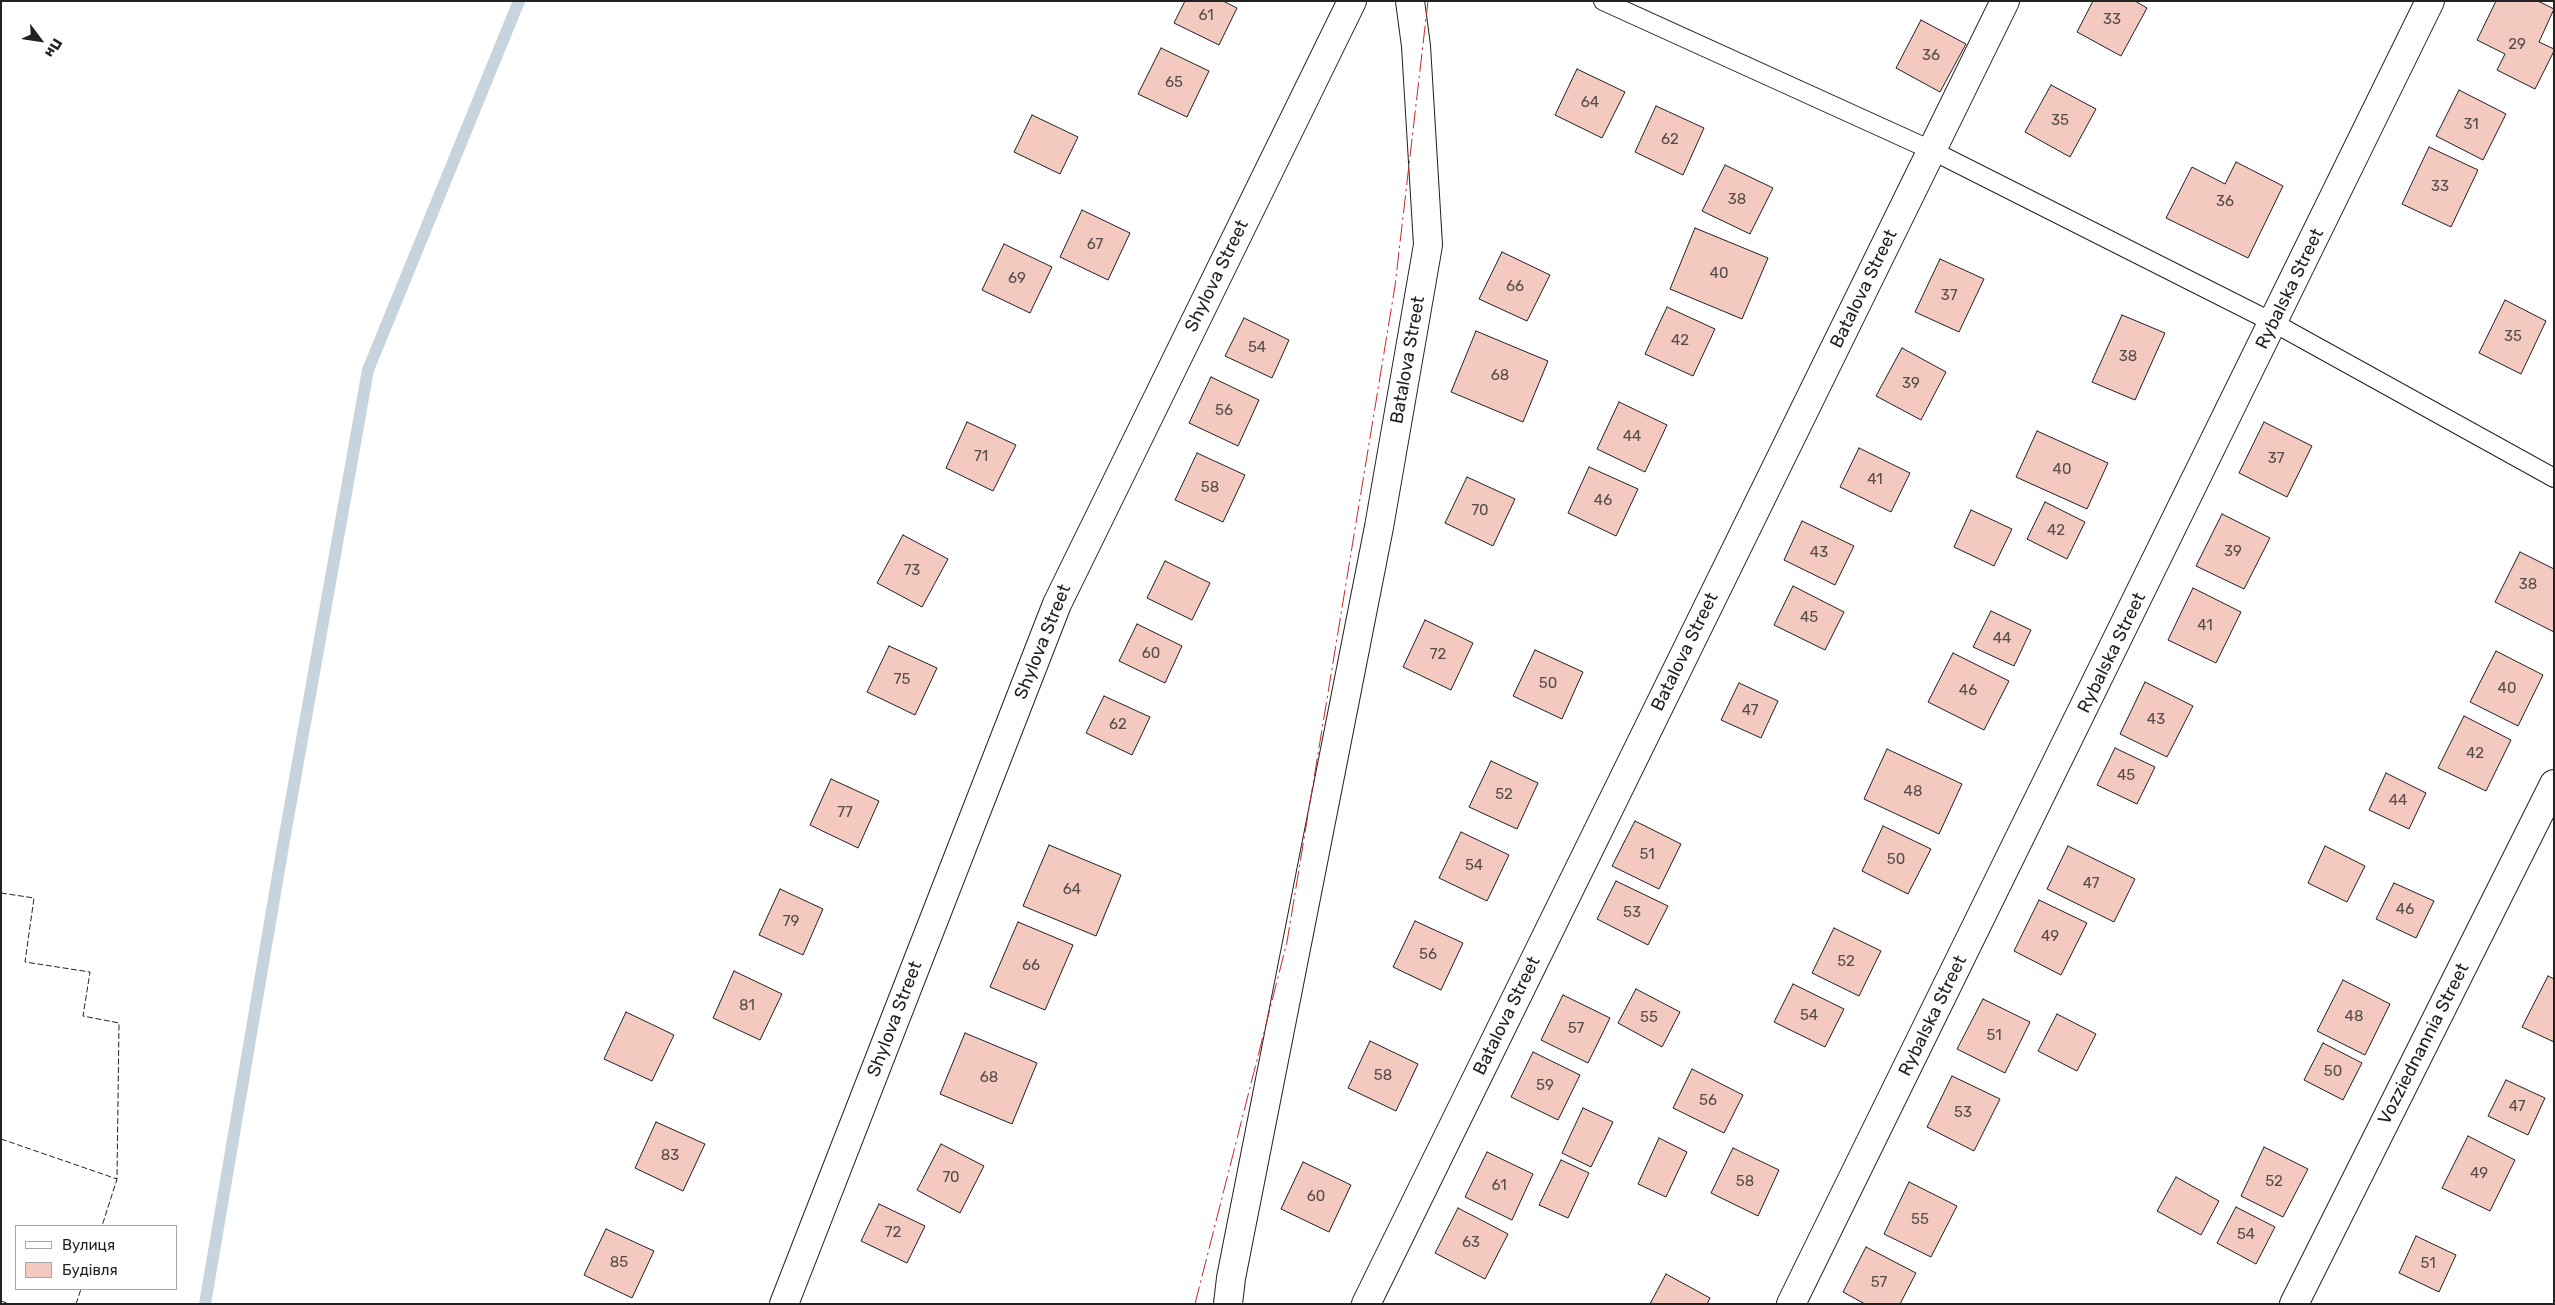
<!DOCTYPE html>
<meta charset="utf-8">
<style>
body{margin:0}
#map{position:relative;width:2555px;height:1305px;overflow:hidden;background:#fff;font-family:Rubik,sans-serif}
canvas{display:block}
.frame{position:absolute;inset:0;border:2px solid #222;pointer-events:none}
.legend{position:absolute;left:15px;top:1225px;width:162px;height:65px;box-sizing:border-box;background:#fff;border:1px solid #a7a7a7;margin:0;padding:6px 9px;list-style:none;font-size:15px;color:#222}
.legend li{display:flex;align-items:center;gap:10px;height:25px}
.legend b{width:25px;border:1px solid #a7a7a7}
.north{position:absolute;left:15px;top:15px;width:50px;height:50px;-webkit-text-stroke:4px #fff;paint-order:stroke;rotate:121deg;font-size:14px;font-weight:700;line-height:20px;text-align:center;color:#222}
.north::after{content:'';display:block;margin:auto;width:18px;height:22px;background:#222;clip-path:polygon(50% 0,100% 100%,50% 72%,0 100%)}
</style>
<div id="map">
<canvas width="2555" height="1305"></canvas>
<div class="frame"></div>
<ul class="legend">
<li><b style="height:6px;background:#fff"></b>Вулиця</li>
<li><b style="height:14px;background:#f3c9c0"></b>Будівля</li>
</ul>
<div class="north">Пн</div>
</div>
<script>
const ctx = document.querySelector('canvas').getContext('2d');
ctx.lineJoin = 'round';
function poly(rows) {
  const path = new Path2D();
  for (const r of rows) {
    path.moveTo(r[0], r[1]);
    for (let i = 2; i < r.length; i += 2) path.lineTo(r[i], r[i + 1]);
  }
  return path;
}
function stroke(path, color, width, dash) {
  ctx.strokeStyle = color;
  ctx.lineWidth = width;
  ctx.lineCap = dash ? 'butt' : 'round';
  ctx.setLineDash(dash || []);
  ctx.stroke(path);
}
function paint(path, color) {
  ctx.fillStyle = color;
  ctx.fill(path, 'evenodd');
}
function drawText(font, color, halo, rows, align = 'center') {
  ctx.font = font + ' Rubik,sans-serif';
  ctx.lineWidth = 4;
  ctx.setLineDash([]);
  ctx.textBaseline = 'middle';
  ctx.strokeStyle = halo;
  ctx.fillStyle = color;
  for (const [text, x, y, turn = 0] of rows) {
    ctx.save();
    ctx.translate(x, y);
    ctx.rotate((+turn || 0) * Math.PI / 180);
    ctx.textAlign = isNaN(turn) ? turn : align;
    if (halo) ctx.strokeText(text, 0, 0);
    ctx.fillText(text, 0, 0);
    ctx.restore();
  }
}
const stream = poly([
 [205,1304,283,846,368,370,519,1]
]);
const building = poly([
 [1185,1,1223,1,1237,8,1219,45,1174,23,1185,1],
 [2093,1,2135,1,2147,8,2121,56,2077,32,2093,1],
 [2496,1,2538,1,2554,9,2539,42,2554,49,2554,51,2535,89,2497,70,2505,54,2477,40,2496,1],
 [1921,20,1966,44,1940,92,1896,68,1921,20],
 [1161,48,1209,71,1187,117,1138,94,1161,48],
 [1577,69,1625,92,1602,138,1555,115,1577,69],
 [2051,85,2096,109,2070,157,2025,132,2051,85],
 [2459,90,2506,114,2483,160,2436,136,2459,90],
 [1656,106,1704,128,1683,175,1635,152,1656,106],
 [1032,115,1078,137,1060,174,1014,152,1032,115],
 [2429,147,2478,170,2451,227,2402,204,2429,147],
 [2236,162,2283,186,2248,258,2166,218,2192,167,2225,184,2236,162],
 [1725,165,1773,188,1750,234,1702,211,1725,165],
 [1082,210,1130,233,1108,280,1060,257,1082,210],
 [1695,228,1768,258,1742,319,1670,289,1695,228],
 [1004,244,1052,267,1030,313,982,290,1004,244],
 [1502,252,1550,275,1527,321,1479,299,1502,252],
 [1940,259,1984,279,1959,332,1915,312,1940,259],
 [2505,300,2546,321,2521,374,2479,353,2505,300],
 [1667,307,1715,329,1693,376,1645,354,1667,307],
 [2122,315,2165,333,2135,400,2092,382,2122,315],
 [1244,318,1289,340,1272,378,1225,356,1244,318],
 [1476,331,1548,361,1523,422,1451,392,1476,331],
 [1902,348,1946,372,1921,420,1876,396,1902,348],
 [1211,377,1259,400,1238,446,1189,423,1211,377],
 [1619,402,1667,425,1645,472,1597,449,1619,402],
 [967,422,1016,445,993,491,946,468,967,422],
 [2264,422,2312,446,2287,497,2239,473,2264,422],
 [2037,431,2108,463,2087,509,2016,477,2037,431],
 [1859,448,1910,473,1891,512,1840,487,1859,448],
 [1197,453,1245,475,1223,522,1175,500,1197,453],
 [1589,467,1638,489,1616,536,1568,513,1589,467],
 [1467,477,1515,499,1493,546,1445,523,1467,477],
 [2045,502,2085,522,2067,559,2027,539,2045,502],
 [1971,510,2012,529,1994,566,1954,547,1971,510],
 [2222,514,2270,538,2244,589,2196,566,2222,514],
 [1802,521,1854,546,1835,585,1784,560,1802,521],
 [903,535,948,559,922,607,877,583,903,535],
 [2520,552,2554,569,2554,632,2495,602,2520,552],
 [1165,561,1210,583,1192,620,1147,598,1165,561],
 [1793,586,1844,612,1825,650,1774,625,1793,586],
 [2193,588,2241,612,2216,663,2168,640,2193,588],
 [1991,611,2031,630,2014,666,1973,647,1991,611],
 [1425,620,1473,643,1451,690,1403,667,1425,620],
 [1137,624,1182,646,1165,683,1119,661,1137,624],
 [889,646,937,668,915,715,867,692,889,646],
 [1535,650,1583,672,1562,719,1513,696,1535,650],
 [2496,651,2543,675,2518,726,2470,702,2496,651],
 [1953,653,2009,681,1984,730,1928,702,1953,653],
 [2145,682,2193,706,2167,757,2120,734,2145,682],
 [1739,683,1778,701,1761,738,1721,720,1739,683],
 [1104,696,1150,717,1132,755,1086,733,1104,696],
 [2464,716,2511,740,2486,791,2438,768,2464,716],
 [2115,748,2155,767,2137,804,2097,785,2115,748],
 [1887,749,1962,784,1939,834,1864,799,1887,749],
 [1491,761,1538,783,1517,829,1469,807,1491,761],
 [2386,773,2426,793,2409,829,2369,810,2386,773],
 [831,779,879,801,858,848,810,825,831,779],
 [1635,821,1681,844,1659,889,1612,866,1635,821],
 [1883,826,1931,849,1908,894,1862,871,1883,826],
 [1461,832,1509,855,1487,901,1439,878,1461,832],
 [1049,845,1121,875,1096,936,1023,906,1049,845],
 [2068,846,2135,879,2114,922,2047,889,2068,846],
 [2325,846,2365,866,2347,902,2308,883,2325,846],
 [1616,881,1668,906,1648,945,1597,919,1616,881],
 [2394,883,2434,901,2416,938,2376,919,2394,883],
 [780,889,823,909,803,955,759,935,780,889],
 [2039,900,2087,923,2061,975,2014,951,2039,900],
 [1415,921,1463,943,1441,990,1393,967,1415,921],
 [1018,922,1073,945,1045,1010,990,987,1018,922],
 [1834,928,1881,951,1859,996,1812,973,1834,928],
 [734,971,782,994,760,1040,713,1018,734,971],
 [2548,976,2554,979,2554,1042,2522,1027,2548,976],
 [2343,980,2390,1004,2365,1055,2317,1031,2343,980],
 [1793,984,1844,1009,1825,1047,1774,1022,1793,984],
 [1636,989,1680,1012,1662,1047,1618,1023,1636,989],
 [1563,995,1610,1018,1588,1063,1541,1040,1563,995],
 [1983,999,2030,1022,2005,1073,1957,1049,1983,999],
 [626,1012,674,1035,652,1081,604,1059,626,1012],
 [2057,1014,2096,1034,2077,1071,2038,1051,2057,1014],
 [965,1033,1037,1063,1012,1124,940,1094,965,1033],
 [1370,1041,1418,1064,1396,1111,1348,1088,1370,1041],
 [2323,1043,2362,1063,2343,1100,2304,1080,2323,1043],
 [1533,1052,1580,1075,1558,1120,1511,1097,1533,1052],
 [1692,1069,1743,1095,1724,1133,1673,1108,1692,1069],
 [1952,1076,2000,1099,1974,1151,1927,1127,1952,1076],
 [2506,1080,2545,1098,2528,1135,2488,1116,2506,1080],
 [1583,1108,1613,1122,1591,1167,1562,1153,1583,1108],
 [656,1122,705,1144,683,1191,635,1168,656,1122],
 [2468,1136,2515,1160,2490,1211,2442,1188,2468,1136],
 [1659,1138,1687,1152,1666,1197,1638,1184,1659,1138],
 [941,1144,984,1166,960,1213,917,1190,941,1144],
 [2264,1147,2308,1169,2283,1217,2241,1196,2264,1147],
 [1733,1148,1779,1170,1758,1216,1711,1193,1733,1148],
 [1487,1152,1533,1174,1512,1220,1465,1197,1487,1152],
 [1561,1160,1589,1173,1568,1218,1539,1205,1561,1160],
 [1303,1162,1351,1185,1329,1232,1281,1209,1303,1162],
 [2176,1177,2219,1201,2201,1235,2157,1211,2176,1177],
 [1909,1182,1957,1206,1931,1257,1884,1234,1909,1182],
 [879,1204,925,1226,907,1263,861,1241,879,1204],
 [2236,1207,2275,1227,2256,1264,2217,1243,2236,1207],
 [1458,1208,1508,1234,1485,1279,1435,1253,1458,1208],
 [606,1229,654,1251,632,1298,584,1275,606,1229],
 [2416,1236,2456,1255,2439,1292,2399,1273,2416,1236],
 [1866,1247,1916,1273,1900,1304,1865,1304,1843,1292,1866,1247],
 [1666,1274,1710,1298,1707,1304,1650,1304,1666,1274]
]);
const lane = poly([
 [1603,1,1931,150,2274,323,2554,478]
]);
const street = poly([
 [784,1304,1057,604,1352,1],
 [1228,1304,1231,1278,1379,527,1428,245,1416,46,1410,1],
 [1366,1304,2005,1],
 [1791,1304,2430,1],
 [2294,1304,2554,784]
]);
const fence = poly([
 [1,893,34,898,25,962,90,972,83,1016,119,1023,117,1179,102,1226],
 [1,1139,117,1179],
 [1,1301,10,1304],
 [76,1304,81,1289]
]);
const power = poly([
 [1195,1304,1287,942,1395,286,1428,1]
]);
const numberNames = [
 ["61",1206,16],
 ["33",2112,20],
 ["29",2517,45],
 ["36",1931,56],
 ["65",1174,83],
 ["64",1590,103],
 ["35",2060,121],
 ["31",2471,125],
 ["62",1670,140],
 ["33",2440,187],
 ["38",1737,200],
 ["36",2225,202],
 ["67",1095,245],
 ["40",1719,274],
 ["69",1017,279],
 ["66",1515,287],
 ["37",1949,296],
 ["35",2513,337],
 ["42",1680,341],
 ["54",1257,348],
 ["38",2128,357],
 ["68",1500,376],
 ["39",1911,384],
 ["56",1224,411],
 ["44",1632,437],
 ["71",981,457],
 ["37",2276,459],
 ["40",2062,470],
 ["41",1875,480],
 ["58",1210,488],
 ["46",1603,501],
 ["70",1480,511],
 ["42",2056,531],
 ["39",2233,552],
 ["43",1819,553],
 ["73",912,571],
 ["38",2528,585],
 ["45",1809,618],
 ["41",2205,626],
 ["44",2002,639],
 ["60",1151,654],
 ["72",1438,655],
 ["75",902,680],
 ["50",1548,684],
 ["40",2507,689],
 ["46",1968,691],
 ["47",1750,711],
 ["43",2156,720],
 ["62",1118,725],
 ["42",2475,754],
 ["45",2126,776],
 ["48",1913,792],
 ["52",1504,795],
 ["44",2398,801],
 ["77",845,813],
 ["51",1647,855],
 ["50",1896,860],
 ["54",1474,866],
 ["47",2091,884],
 ["64",1072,890],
 ["46",2405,910],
 ["53",1632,913],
 ["79",791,922],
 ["49",2050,937],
 ["56",1428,955],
 ["52",1846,962],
 ["66",1031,966],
 ["81",747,1006],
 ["54",1809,1016],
 ["48",2354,1017],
 ["55",1649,1018],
 ["57",1576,1029],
 ["51",1994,1036],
 ["50",2333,1072],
 ["58",1383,1076],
 ["68",989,1078],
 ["59",1545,1086],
 ["56",1708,1101],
 ["47",2517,1107],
 ["53",1963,1113],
 ["83",670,1156],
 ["49",2479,1174],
 ["70",951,1178],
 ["58",1745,1182],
 ["52",2274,1182],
 ["61",1499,1186],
 ["60",1316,1197],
 ["55",1920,1220],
 ["72",893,1233],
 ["54",2246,1235],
 ["63",1471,1243],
 ["85",619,1263],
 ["51",2428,1264],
 ["57",1879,1283]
];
const streetNames = [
 ["Shylova Street",1217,276,-64],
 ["Batalova Street",1864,289,-64],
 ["Rybalska Street",2290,289,-64],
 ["Batalova Street",1408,360,-80],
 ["Shylova Street",1043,642,-68],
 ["Batalova Street",1685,652,-64],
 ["Rybalska Street",2112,653,-64],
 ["Batalova Street",1507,1016,-64],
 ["Rybalska Street",1933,1016,-64],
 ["Shylova Street",895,1019,-69],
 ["Vozziednannia Street",2424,1044,-63]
];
stroke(stream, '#c7d3dd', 12);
paint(building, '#f3c9c0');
stroke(building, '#222', 1);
stroke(lane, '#222', 20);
stroke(street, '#222', 30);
stroke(lane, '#fff', 18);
stroke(street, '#fff', 28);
stroke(fence, '#222', 1, [6, 2.5]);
stroke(power, '#c62828', 1, [18, 4, 2.5, 4]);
drawText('15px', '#564c4a', null, numberNames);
drawText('18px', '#222', '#fff', streetNames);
</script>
